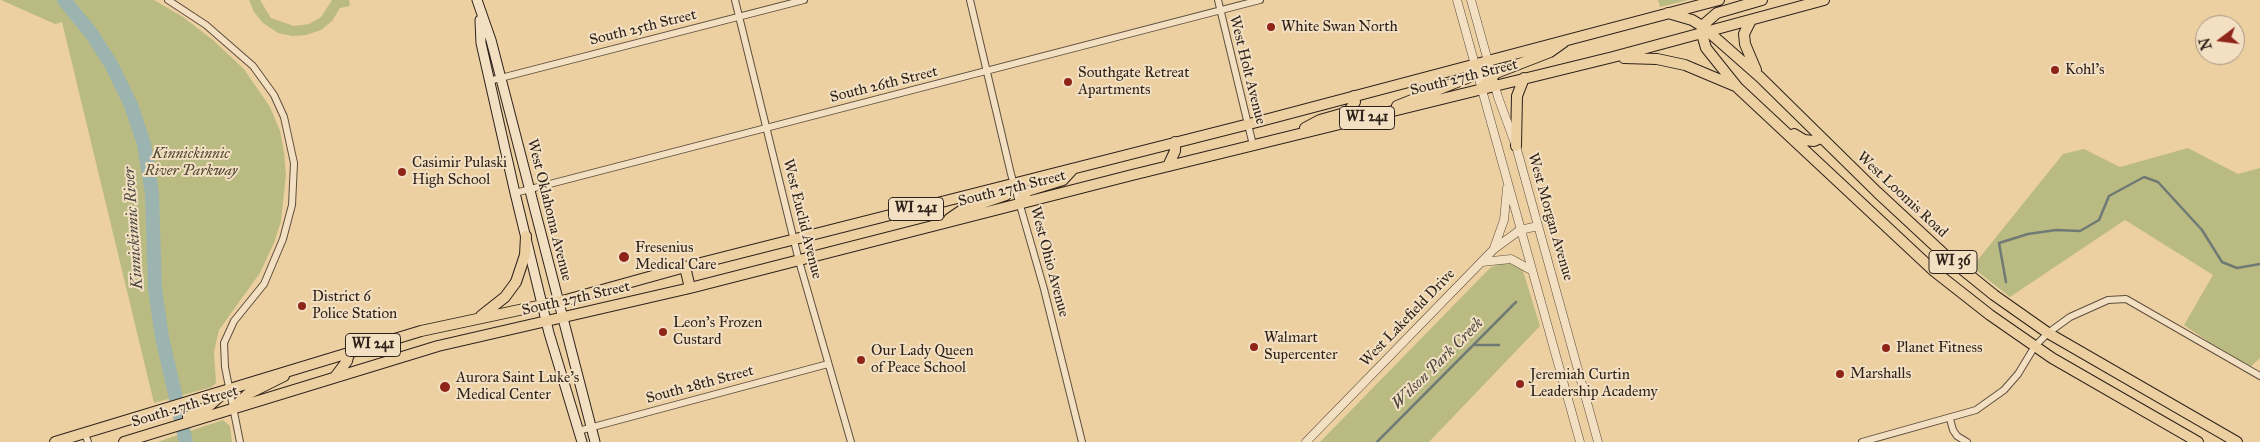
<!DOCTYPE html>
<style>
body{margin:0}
#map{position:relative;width:2260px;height:442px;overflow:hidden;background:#edd0a2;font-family:"IM FELL Great Primer",serif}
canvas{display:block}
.north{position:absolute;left:2195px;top:15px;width:50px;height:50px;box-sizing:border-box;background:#f3e0c3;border:1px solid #a49480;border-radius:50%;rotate:255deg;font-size:14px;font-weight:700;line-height:20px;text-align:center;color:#2e221b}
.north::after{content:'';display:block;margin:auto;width:18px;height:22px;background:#8f2418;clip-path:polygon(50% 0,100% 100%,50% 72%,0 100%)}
</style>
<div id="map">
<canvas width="2260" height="442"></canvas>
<div class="north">N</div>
</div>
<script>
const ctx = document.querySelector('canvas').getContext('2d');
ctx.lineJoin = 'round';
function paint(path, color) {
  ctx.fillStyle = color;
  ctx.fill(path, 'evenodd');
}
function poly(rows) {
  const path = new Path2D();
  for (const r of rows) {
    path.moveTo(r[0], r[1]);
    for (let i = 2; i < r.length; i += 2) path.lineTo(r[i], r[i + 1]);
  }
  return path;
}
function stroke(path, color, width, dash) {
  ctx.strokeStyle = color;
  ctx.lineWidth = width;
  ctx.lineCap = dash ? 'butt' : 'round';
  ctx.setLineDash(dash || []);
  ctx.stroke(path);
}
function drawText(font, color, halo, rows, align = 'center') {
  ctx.font = font + ' "IM FELL Great Primer",serif';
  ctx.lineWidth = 4;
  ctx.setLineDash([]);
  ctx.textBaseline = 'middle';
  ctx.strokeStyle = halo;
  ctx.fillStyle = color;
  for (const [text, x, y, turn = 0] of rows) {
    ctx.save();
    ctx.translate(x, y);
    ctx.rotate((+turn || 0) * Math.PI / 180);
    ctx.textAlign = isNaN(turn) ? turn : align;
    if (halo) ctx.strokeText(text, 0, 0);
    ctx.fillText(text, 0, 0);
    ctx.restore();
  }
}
const green = poly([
 [1,0,154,0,183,17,213,40,244,69,270,107,280,131,284,152,286,175,281,221,274,243,260,273,219,330,214,352,216,383,212,387,154,403,62,22,55,24],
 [249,0,260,0,271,18,294,26,309,24,321,17,332,0,349,0,350,6,340,8,332,21,321,30,306,35,292,36,278,33,263,23,254,12],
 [1658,0,1688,0,1660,7],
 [2188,148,2238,174,2260,168,2260,358,2248,369,2184,325,2213,275,2125,220,2010,297,1972,267,2063,154,2084,149,2120,167],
 [1503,262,1509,262,1523,271,1540,326,1429,442,1320,442,1490,268],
 [223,420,230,426,232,442,157,442]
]);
const stream = poly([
 [2006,282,1999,243,2028,234,2056,230,2080,231,2099,220,2109,196,2144,177,2158,182,2202,230,2222,262,2237,268,2260,264],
 [1473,345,1499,345],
 [1377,442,1516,302]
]);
const river = poly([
 [64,0,91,33,111,64,131,105,144,144,152,193,155,289,162,337,186,442]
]);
const minor = poly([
 [168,0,206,25,253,66,274,95,284,117,294,163,292,205,283,239,264,284,234,321,224,343,225,367,240,442],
 [735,0,799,261,851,442],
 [970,0,1011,174,1044,289,1082,442],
 [1218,0,1253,145],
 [489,81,804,0],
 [515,193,1260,0],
 [1950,419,1953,430,1957,436,1967,442],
 [578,431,828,364],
 [85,434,88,442],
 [1862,442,1976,410,2004,390,2018,374,2035,346,2048,333,2070,317,2108,300,2126,299,2260,376]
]);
const tertiary = poly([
 [1457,0,1580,442],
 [1471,0,1498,97,1516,146,1598,442],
 [1494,248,1504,220,1507,188],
 [1482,262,1511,259,1531,270],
 [1306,442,1494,249,1520,230,1538,226]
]);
const secondary = poly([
 [477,0,491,40,595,442],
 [480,20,481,43,515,193,549,333,582,442]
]);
const primary = poly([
 [1762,0,1717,13,1702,26,1702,34,1706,48,1738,88,1934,271,1990,315,2052,358,2198,442],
 [1668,13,1692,20,1702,26,1760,77,1877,192,1947,257,1994,295,2048,333,2237,442],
 [1751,20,1744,34,1745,44,1756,70],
 [1624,58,1657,59,1685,65,1735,86],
 [1480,89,1496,73,1550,52,1564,42],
 [1397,106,1467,78,1476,72,1487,60],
 [1305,128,1320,120,1348,112,1355,102,1354,96],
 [1794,134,1804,140,1814,141,1821,138],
 [1516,146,1517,96,1524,78],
 [1168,166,1175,151,1175,142],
 [1020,203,1027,191,1063,180,1073,169],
 [949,219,962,210,1006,195,1014,184],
 [685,267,690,288],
 [481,316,505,297,516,282,525,255,526,236],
 [335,377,347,361,349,353],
 [235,406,248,394,284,376],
 [188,417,210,405,227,390],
 [55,442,421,331,566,300,685,267,1257,122,1719,0],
 [124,442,438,346,690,288,1132,175,1613,57,1824,0]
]);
const markers = [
 [1271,27,5,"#8f2418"],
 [2055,70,5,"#8f2418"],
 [1068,82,5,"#8f2418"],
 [402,172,5,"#8f2418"],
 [624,257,6,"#8f2418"],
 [302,306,5,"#8f2418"],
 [663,332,5,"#8f2418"],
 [1254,347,5,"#8f2418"],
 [1886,348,5,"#8f2418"],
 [861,360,5,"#8f2418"],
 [1840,374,5,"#8f2418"],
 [1520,384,5,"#8f2418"],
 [445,387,6,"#8f2418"]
];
const shields = [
 [1367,118,55],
 [916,209,55],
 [1953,262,48],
 [373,345,55]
];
const shieldNames = [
 ["WI 241",1367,118],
 ["WI 241",916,209],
 ["WI 36",1953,262],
 ["WI 241",373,345]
];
const poiNames = [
 ["White Swan North",1281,27],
 ["Kohl's",2065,70],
 ["Southgate Retreat",1078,73],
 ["Apartments",1078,90],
 ["Casimir Pulaski",412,163],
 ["High School",412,180],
 ["Fresenius",635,248],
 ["Medical Care",635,265],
 ["District 6",312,297],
 ["Police Station",312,314],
 ["Leon's Frozen",673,323],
 ["Custard",673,340],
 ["Walmart",1264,338],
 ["Supercenter",1264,355],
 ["Planet Fitness",1896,348],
 ["Our Lady Queen",871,351],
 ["of Peace School",871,368],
 ["Marshalls",1850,374],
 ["Jeremiah Curtin",1530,375],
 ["Leadership Academy",1530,392],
 ["Aurora Saint Luke's",456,378],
 ["Medical Center",456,395]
];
const streetNames = [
 ["South 25th Street",643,28,-14],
 ["West Holt Avenue",1247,70,76],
 ["South 27th Street",1464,78,-14],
 ["South 26th Street",884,85,-14],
 ["South 27th Street",1012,189,-14],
 ["West Loomis Road",1902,195,43],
 ["West Oklahoma Avenue",549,210,76],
 ["West Morgan Avenue",1550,217,74],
 ["West Euclid Avenue",802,219,76],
 ["West Ohio Avenue",1049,262,75],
 ["South 27th Street",576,299,-13],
 ["West Lakefield Drive",1408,318,-46],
 ["South 28th Street",700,385,-15],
 ["South 27th Street",185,407,-17]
];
const parkNames = [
 ["Kinnickinnic",191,154],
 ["River Parkway",191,171]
];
const waterNames = [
 ["Kinnickinnic River",134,228,-94],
 ["Wilson Park Creek",1438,364,-45]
];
paint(green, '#babb83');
stroke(stream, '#707a74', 2.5);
stroke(river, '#9cb4af', 14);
stroke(minor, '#5e4e3d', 8);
stroke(tertiary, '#5e4e3d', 9);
stroke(secondary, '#2e221b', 11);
stroke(primary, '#2e221b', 12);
stroke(minor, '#f3e0c3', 6);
stroke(tertiary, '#f3e0c3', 8);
stroke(secondary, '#f3e0c3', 9);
stroke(primary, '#edd0a2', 10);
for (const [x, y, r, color] of markers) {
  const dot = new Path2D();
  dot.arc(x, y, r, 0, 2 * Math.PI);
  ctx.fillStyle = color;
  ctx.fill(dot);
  stroke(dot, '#f3e0c3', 2);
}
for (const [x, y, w] of shields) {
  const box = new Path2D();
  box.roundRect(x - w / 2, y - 11.5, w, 23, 4);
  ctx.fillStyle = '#f3e0c3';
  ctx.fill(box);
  stroke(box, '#2e221b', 1);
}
drawText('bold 14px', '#2e221b', null, shieldNames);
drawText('15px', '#2e221b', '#f3e0c3', poiNames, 'left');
drawText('15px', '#2e221b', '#f3e0c3', streetNames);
drawText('italic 15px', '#514835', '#f3e0c3', parkNames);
drawText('italic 16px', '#4a4640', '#f3e0c3', waterNames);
</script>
